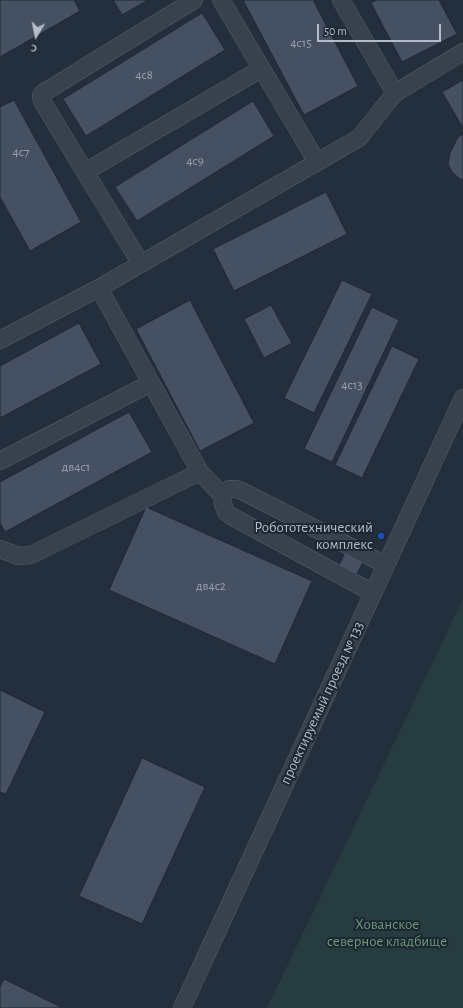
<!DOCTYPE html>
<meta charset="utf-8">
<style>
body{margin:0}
#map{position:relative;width:463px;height:1008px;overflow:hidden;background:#242f3e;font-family:"Alegreya Sans",sans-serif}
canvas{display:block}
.north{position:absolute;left:16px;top:16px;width:40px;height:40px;-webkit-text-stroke:3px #1d2633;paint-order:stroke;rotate:190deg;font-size:11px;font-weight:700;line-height:16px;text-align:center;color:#b4bcc9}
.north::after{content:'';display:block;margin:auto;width:14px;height:18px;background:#b4bcc9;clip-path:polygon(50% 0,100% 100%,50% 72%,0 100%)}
.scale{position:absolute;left:317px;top:24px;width:124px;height:18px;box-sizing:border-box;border:2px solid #b4bcc9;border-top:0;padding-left:5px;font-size:12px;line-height:14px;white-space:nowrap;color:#b4bcc9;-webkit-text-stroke:3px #1d2633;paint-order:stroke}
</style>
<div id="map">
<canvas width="463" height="1008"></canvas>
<div class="north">С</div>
<div class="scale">50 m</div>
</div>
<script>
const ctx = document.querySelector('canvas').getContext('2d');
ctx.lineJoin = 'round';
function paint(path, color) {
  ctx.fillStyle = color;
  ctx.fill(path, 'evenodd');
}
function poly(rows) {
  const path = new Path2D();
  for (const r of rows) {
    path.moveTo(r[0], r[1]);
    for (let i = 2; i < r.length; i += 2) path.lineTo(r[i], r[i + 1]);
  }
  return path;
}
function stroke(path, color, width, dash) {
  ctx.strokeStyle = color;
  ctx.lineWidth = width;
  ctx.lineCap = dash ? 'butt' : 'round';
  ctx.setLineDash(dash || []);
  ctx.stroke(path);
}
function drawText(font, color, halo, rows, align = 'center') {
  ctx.font = font + ' "Alegreya Sans",sans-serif';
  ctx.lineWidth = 4;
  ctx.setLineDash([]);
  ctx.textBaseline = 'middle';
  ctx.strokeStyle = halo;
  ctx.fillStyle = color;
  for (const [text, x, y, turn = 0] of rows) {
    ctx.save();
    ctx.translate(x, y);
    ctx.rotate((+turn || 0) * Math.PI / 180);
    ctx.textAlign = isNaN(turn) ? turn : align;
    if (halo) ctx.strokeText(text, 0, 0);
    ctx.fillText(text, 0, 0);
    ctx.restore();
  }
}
const green = poly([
 [463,599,463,1008,267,1008]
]);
const building = poly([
 [0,0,74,0,80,11,0,57,0,0],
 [113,0,148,0,122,15,113,0],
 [243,0,313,0,358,86,304,115,243,0],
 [376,0,439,0,457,34,402,62,371,3,376,0],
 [202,13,225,50,86,136,63,99,202,13],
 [463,80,463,128,442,92,463,80],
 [14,100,81,222,30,251,0,197,0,107,14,100],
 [253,101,274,136,137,221,115,187,253,101],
 [463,134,463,180,460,179,452,172,448,164,450,153,458,137,463,134],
 [326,192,347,234,234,291,213,249,326,192],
 [342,280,372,294,314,413,284,398,342,280],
 [190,300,254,423,200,451,136,329,190,300],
 [271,305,292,343,264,358,244,319,271,305],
 [372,307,399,320,332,462,304,449,372,307],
 [79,323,101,364,0,418,0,366,79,323],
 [392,346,419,359,362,478,335,465,392,346],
 [129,412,152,452,5,532,0,523,0,482,129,412],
 [146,507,312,581,275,664,109,590,146,507],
 [347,549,365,558,355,578,337,569,347,549],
 [0,690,45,712,6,794,0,792,0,690],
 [142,758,205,787,142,924,79,896,142,758],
 [4,979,61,1007,61,1008,0,1008,0,987,4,979]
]);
const minor = poly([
 [221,0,317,162],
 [341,0,395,93],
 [85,172,261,69],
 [141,264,42,101,41,96,43,93,194,0],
 [99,288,200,472,222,495,223,504,226,512,231,516,373,593],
 [0,340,99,288,359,138,395,93,463,52],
 [0,461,151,383],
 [222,495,229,489,236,489,242,491,386,565],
 [0,549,18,556,31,555,200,472],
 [182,1008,463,398]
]);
const markers = [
 [381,536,4,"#1a4fb4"]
];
const numberNames = [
 ["4с15",301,43],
 ["4с8",144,75],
 ["4с7",21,152],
 ["4с9",195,161],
 ["4с13",352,385],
 ["дв4с1",76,467],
 ["дв4с2",211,586]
];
const poiNames = [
 ["Робототехнический",373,527],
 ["комплекс",373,544]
];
const streetNames = [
 ["проектируемый проезд № 133",322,703,-65]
];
const parkNames = [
 ["Хованское",387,924],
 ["северное кладбище",387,941]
];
paint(green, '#263c3f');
paint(building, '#455162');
stroke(building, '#1f2835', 1);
stroke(minor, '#565f6c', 18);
stroke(minor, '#38414e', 17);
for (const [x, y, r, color] of markers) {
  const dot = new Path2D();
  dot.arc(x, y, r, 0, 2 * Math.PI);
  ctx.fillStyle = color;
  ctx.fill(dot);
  stroke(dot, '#1d2633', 1.5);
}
drawText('13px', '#98a1af', null, numberNames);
drawText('15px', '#b4bcc9', '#1d2633', poiNames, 'right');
drawText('15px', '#b4bcc9', '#1d2633', streetNames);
drawText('15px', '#6b9a76', '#1d2633', parkNames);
</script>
